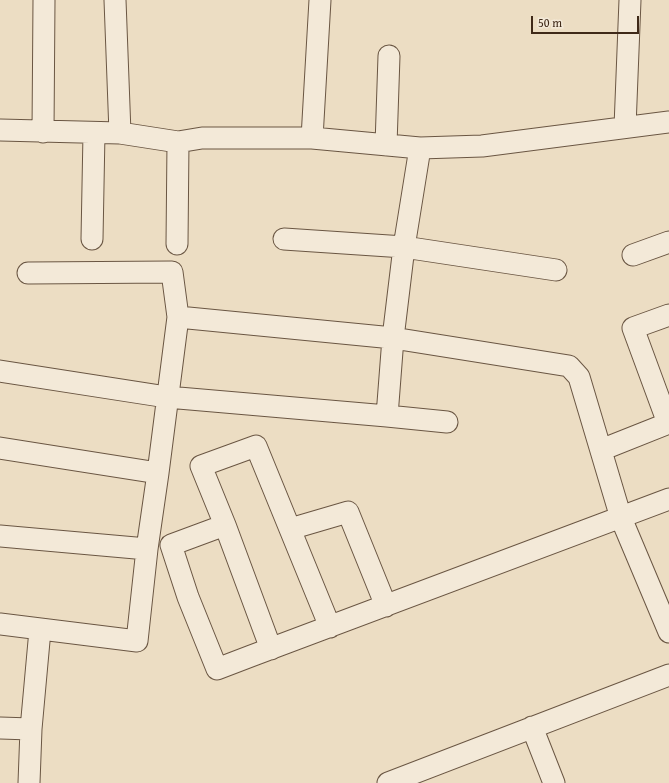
<!DOCTYPE html>
<style>
body{margin:0}
#map{position:relative;width:669px;height:783px;overflow:hidden;background:#ecddc3;font-family:"Gentium Book Plus",serif}
canvas{display:block}
.scale{position:absolute;left:531px;top:16px;width:108px;height:18px;box-sizing:border-box;border:2px solid #3f2918;border-top:0;padding-left:5px;font-size:12px;line-height:14px;white-space:nowrap;color:#3f2918;-webkit-text-stroke:3px #f3e9d8;paint-order:stroke}
</style>
<div id="map">
<canvas width="669" height="783"></canvas>
<div class="scale">50 m</div>
</div>
<script>
const ctx = document.querySelector('canvas').getContext('2d');
ctx.lineJoin = 'round';
function poly(rows) {
  const path = new Path2D();
  for (const r of rows) {
    path.moveTo(r[0], r[1]);
    for (let i = 2; i < r.length; i += 2) path.lineTo(r[i], r[i + 1]);
  }
  return path;
}
function stroke(path, color, width, dash) {
  ctx.strokeStyle = color;
  ctx.lineWidth = width;
  ctx.lineCap = dash ? 'butt' : 'round';
  ctx.setLineDash(dash || []);
  ctx.stroke(path);
}
const minor = poly([
 [115,0,120,133],
 [625,127,630,0],
 [0,130,120,133,178,142,202,138,312,138,420,148,482,146,669,122],
 [43,132,44,0],
 [312,138,320,0],
 [386,145,389,56],
 [92,239,94,133],
 [284,239,404,247,556,270],
 [177,244,178,142],
 [633,255,669,242],
 [178,317,393,338,569,366,579,377,621,518,669,632],
 [0,371,167,397,387,416,393,338,404,247,420,148],
 [387,416,447,422],
 [668,423,633,328,669,315],
 [0,448,158,473],
 [601,450,669,423],
 [225,525,271,649],
 [290,529,348,512,386,606],
 [0,536,147,549],
 [0,624,137,641,147,549,158,473,178,317,172,272,28,273],
 [330,627,256,446,201,466,225,525,171,545,188,597,217,669,251,656,669,499],
 [532,727,554,783],
 [0,728,31,729],
 [29,783,31,729,40,630],
 [388,783,669,675]
]);
stroke(minor, '#6a5643', 23);
stroke(minor, '#f3e9d8', 21);
</script>
